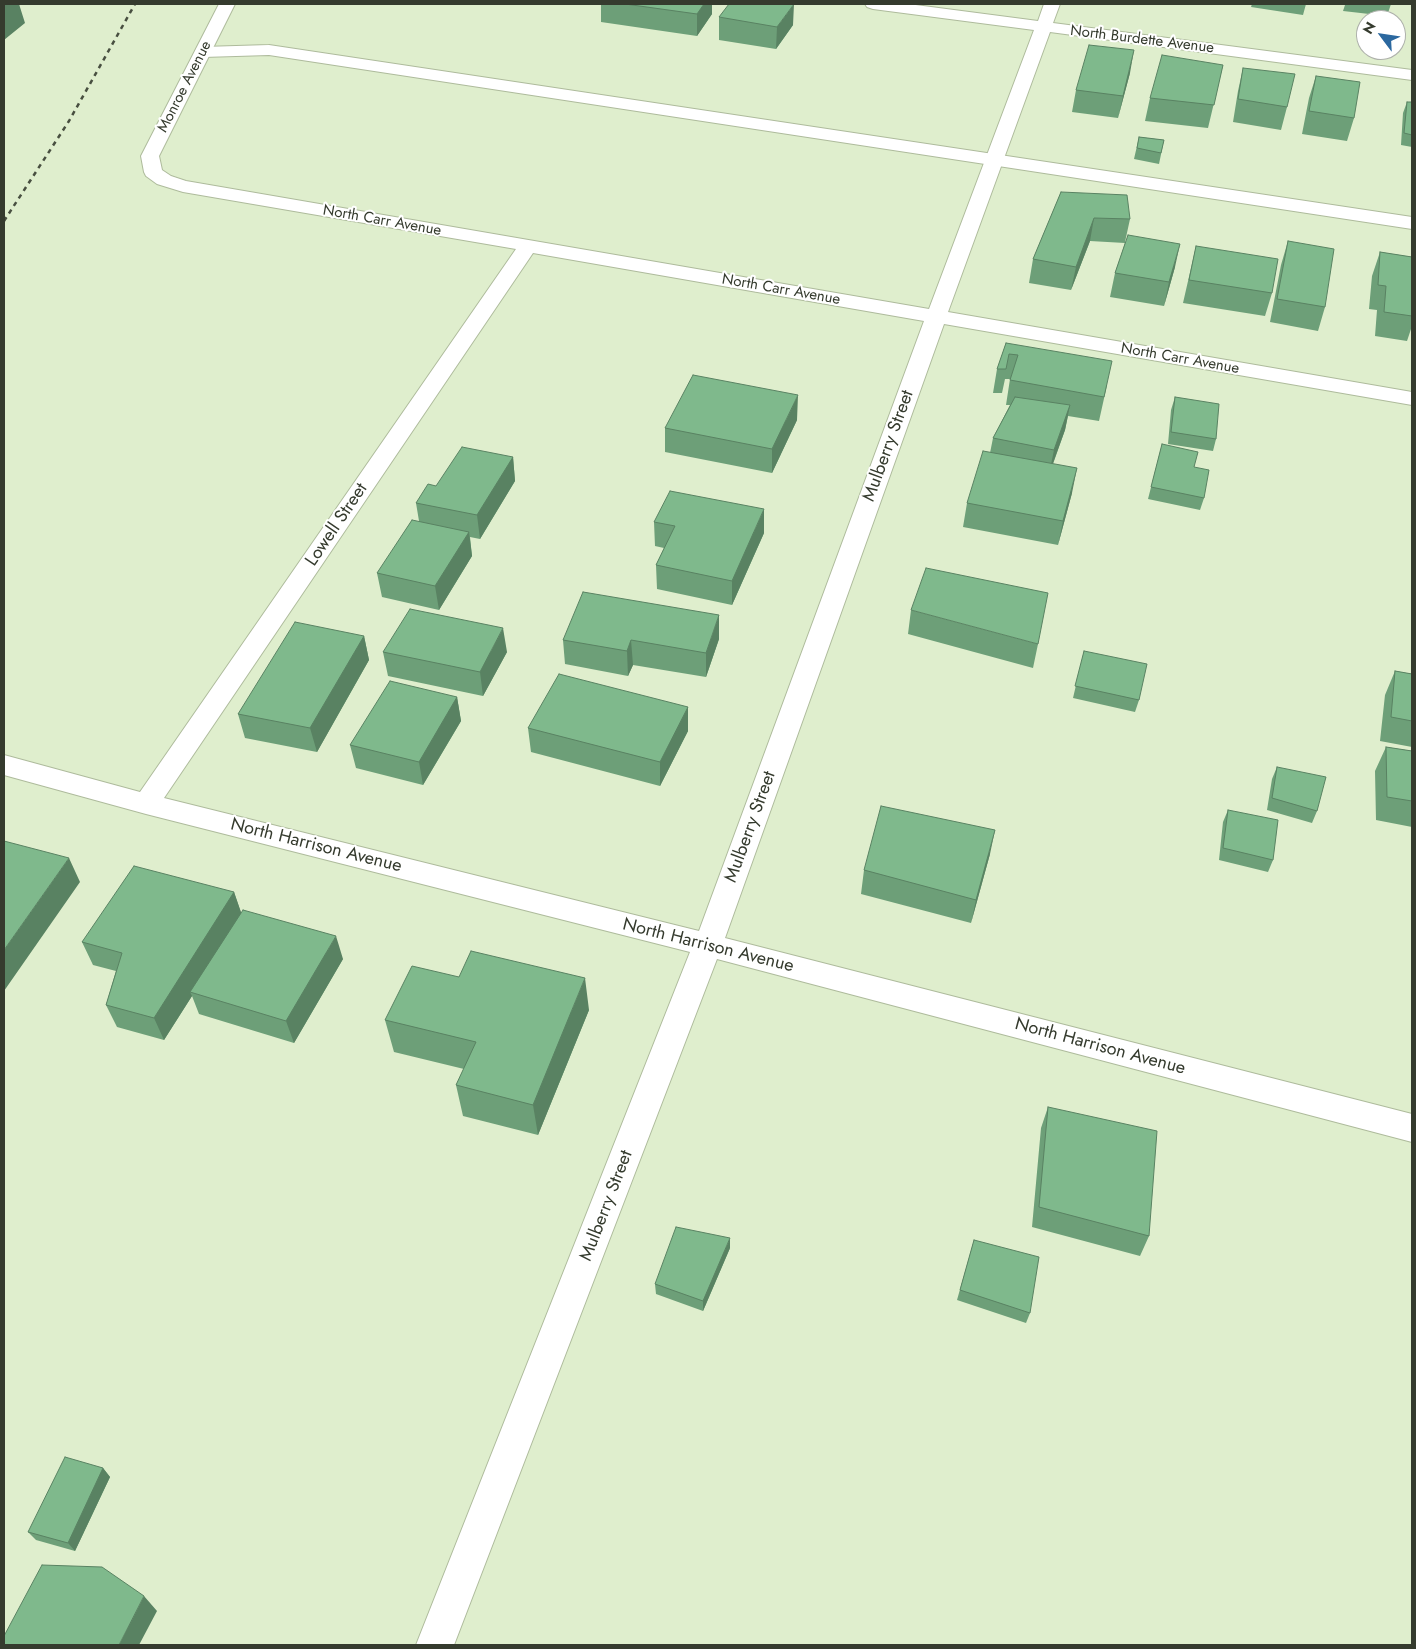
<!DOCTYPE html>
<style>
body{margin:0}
#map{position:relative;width:1416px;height:1649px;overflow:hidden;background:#dfeecd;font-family:Jost,sans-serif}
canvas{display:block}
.frame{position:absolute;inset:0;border:5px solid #353b2e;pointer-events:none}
.north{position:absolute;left:1356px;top:10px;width:50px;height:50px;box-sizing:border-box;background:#fff;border:1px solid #aeb1ab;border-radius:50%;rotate:301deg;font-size:14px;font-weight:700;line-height:20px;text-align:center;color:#353b2e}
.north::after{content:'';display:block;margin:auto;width:18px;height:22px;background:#2b689f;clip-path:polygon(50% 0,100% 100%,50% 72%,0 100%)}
</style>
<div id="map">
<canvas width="1416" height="1649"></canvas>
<div class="frame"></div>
<div class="north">N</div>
</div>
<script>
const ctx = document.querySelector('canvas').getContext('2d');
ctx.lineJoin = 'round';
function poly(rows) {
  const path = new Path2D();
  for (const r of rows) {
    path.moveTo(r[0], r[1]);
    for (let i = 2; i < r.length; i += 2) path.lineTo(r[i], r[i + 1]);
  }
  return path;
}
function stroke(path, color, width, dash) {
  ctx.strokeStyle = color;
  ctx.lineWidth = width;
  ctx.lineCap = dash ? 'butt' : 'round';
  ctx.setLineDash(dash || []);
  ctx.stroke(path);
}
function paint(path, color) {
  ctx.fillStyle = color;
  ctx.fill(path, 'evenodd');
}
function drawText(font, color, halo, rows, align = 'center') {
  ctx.font = font + ' Jost,sans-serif';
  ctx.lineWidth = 4;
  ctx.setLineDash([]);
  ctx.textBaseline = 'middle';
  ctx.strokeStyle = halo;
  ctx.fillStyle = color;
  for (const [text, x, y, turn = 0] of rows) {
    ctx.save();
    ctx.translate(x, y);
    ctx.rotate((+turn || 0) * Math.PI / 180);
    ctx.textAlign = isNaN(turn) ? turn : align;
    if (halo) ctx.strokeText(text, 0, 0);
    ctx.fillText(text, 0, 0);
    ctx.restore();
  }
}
const service = poly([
 [269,45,1412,217,1412,229,269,55,203,57,197,56,195,52,197,48,203,47,269,45]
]);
const minor = poly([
 [219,4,235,4,159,156,162,170,171,176,186,181,929,309,1034,30,873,9,867,7,865,4,908,4,1038,21,1044,4,1060,4,1053,23,1412,70,1412,80,1050,32,948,312,1412,392,1412,405,944,324,725,938,1412,1114,1412,1142,717,959,454,1645,416,1645,690,952,146,814,4,775,4,755,140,792,516,249,183,192,157,184,146,176,144,172,141,156,219,4],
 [533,253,924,321,699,931,164,798,533,253]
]);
const rail = poly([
 [4,221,69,121,135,4]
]);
const wall = poly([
 [601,4,712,4,712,14,697,36,601,22],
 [1252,4,1306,4,1303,15,1251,7],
 [1337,4,1391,4,1387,16,1343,11,1345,5],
 [719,17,793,25,776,49,719,40],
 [1223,65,1208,128,1145,121,1150,98],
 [1243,68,1287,107,1281,130,1233,122,1238,91],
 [1130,73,1118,118,1072,112,1076,90],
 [1316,76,1354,118,1347,141,1302,134,1309,98],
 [1407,102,1412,102,1412,147,1401,145,1403,113],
 [1139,137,1164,140,1159,164,1134,159],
 [1061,192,1130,219,1125,242,1175,267,1164,306,1110,297,1115,273,1125,243,1090,241,1071,290,1029,283,1033,259],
 [1288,241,1325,307,1318,331,1270,322,1281,265],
 [1196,246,1272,293,1265,316,1183,303],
 [1380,252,1412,257,1412,326,1407,341,1375,336,1377,310,1369,309,1372,276],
 [1006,343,1107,385,1099,421,1068,416,1065,430,1053,464,1072,493,1058,545,963,527,967,503,990,453,993,438,1010,405,1006,405,1010,379,1005,379,1002,393,993,393,997,369],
 [1175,397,1216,439,1213,451,1168,444,1171,410],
 [797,420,772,473,665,452,665,428],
 [1162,444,1194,467,1204,498,1200,510,1148,499],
 [513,457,515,481,480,539,470,537,472,556,439,610,382,597,377,573,419,521,416,503,436,486],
 [654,522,764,533,732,605,657,589,656,565,664,548,655,546],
 [911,610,1038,644,1033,668,908,634],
 [364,636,369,660,317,752,245,738,238,714],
 [719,639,706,677,633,665,628,676,565,664,563,640],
 [1084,651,1139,700,1135,712,1073,698],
 [383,652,507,652,483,696,388,676],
 [1395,671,1412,674,1412,747,1380,741,1385,695],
 [457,697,461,721,423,785,356,768,350,745],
 [688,707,688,731,660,786,531,752,528,728],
 [1386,747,1412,751,1412,827,1376,820,1375,771],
 [1277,767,1317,811,1312,823,1267,810,1272,779],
 [1228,810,1273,860,1268,872,1219,860,1223,822],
 [990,854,971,923,861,894,864,870],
 [234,892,241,913,343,959,294,1043,199,1014,192,996,164,1040,117,1027,106,1005,116,971,93,965,82,942],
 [589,1010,538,1135,463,1116,456,1085,464,1069,394,1052,385,1020],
 [1048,1107,1149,1236,1140,1256,1032,1227,1041,1128],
 [974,1240,1030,1313,1026,1323,957,1300],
 [730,1248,703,1311,656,1294,655,1284],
 [103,1468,110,1477,75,1551,36,1540,28,1532]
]);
const shadedWall = poly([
 [4,4,19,4,25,23,4,40],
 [704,4,712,4,712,14,697,36,697,14],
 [794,4,793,25,776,49,777,27],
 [1134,50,1130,73,1118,118,1123,96],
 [1094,218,1090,241,1071,290,1076,267],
 [1180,244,1175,267,1164,306,1169,282],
 [798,395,797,420,772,473,772,449],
 [1070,405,1065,430,1049,474,1054,450],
 [513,457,515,481,480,539,477,515],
 [1077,468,1072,493,1058,545,1063,521],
 [764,509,764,533,732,605,732,581],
 [469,532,472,556,439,610,435,586],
 [719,615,719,639,706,677,706,653],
 [503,628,507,652,483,696,480,672],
 [364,636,369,660,317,752,310,728],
 [631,640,633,665,628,676,627,651],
 [457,697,461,721,423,785,419,762],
 [688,707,688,731,660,786,660,762],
 [995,830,990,854,971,923,976,900],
 [69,858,80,882,4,991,4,950],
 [234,892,242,915,190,992,192,996,164,1040,154,1018],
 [336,936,343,959,294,1043,286,1021],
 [585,978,589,1010,538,1135,533,1105],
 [730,1238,730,1248,703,1311,703,1301],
 [103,1468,110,1477,75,1551,68,1543],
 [144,1596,157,1611,139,1645,119,1645]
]);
const building = poly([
 [625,4,704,4,697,14,625,4],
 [729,4,794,4,777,27,719,17,729,4],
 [1089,45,1134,50,1123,96,1076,90,1089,45],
 [1162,55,1223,65,1214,105,1150,98,1162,55],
 [1243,68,1295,74,1287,107,1238,99,1243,68],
 [1316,76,1360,82,1354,118,1309,111,1316,76],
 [1407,102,1412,102,1412,135,1404,133,1407,102],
 [1139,137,1164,140,1161,153,1137,148,1139,137],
 [1061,192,1127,195,1130,219,1094,218,1076,267,1033,259,1061,192],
 [1128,235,1180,244,1169,282,1115,273,1128,235],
 [1288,241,1334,249,1325,307,1277,299,1288,241],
 [1196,246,1278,259,1272,293,1189,280,1196,246],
 [1380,252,1412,257,1412,316,1384,312,1386,286,1378,285,1380,252],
 [1006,343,1112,361,1104,397,1010,380,1018,355,1009,354,1006,369,997,369,1006,343],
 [693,375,798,395,772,449,665,428,693,375],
 [1015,397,1070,405,1054,450,993,438,1015,397],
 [1175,397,1219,404,1216,439,1171,432,1175,397],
 [1162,444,1198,452,1194,467,1209,470,1204,498,1151,487,1162,444],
 [462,447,513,457,477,515,416,503,428,484,436,486,462,447],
 [983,451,1077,468,1063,521,967,503,983,451],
 [670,491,764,509,732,581,656,565,675,526,654,522,670,491],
 [412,520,469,532,435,586,377,573,412,520],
 [926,568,1048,593,1038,644,911,610,926,568],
 [583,592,719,615,706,653,631,640,627,651,563,640,583,592],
 [410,609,503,628,480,672,383,652,410,609],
 [295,622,364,636,310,728,238,714,295,622],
 [1084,651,1147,664,1139,700,1075,686,1084,651],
 [1395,671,1412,674,1412,721,1391,717,1395,671],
 [559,674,688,707,660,762,528,728,559,674],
 [390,681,457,697,419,762,350,745,390,681],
 [1386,747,1412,751,1412,801,1387,797,1386,747],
 [1277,767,1326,777,1317,811,1272,798,1277,767],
 [881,806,995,830,976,900,864,870,881,806],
 [1228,810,1278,820,1273,860,1223,848,1228,810],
 [4,841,69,858,4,950,4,841],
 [134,866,234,892,154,1018,106,1005,122,953,82,942,134,866],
 [243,910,336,936,286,1021,190,992,243,910],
 [471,951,585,978,533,1105,456,1085,476,1042,385,1020,412,966,459,977,471,951],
 [1048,1107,1157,1131,1149,1236,1039,1207,1048,1107],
 [676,1227,730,1238,703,1301,655,1284,676,1227],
 [974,1240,1039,1257,1030,1313,960,1290,974,1240],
 [65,1457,103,1468,68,1543,28,1532,65,1457],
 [42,1565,102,1567,144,1596,119,1645,4,1645,4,1636,42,1565]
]);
const farStreetnames = [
 ["North Burdette Avenue",1142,40,7],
 ["Monroe Avenue",185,87,-63],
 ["North Carr Avenue",382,221,10],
 ["North Carr Avenue",781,290,10],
 ["North Carr Avenue",1180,359,10]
];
const streetNames = [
 ["Mulberry Street",889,446,-70],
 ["Lowell Street",337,525,-56],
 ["Mulberry Street",751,827,-70],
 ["North Harrison Avenue",316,846,14],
 ["North Harrison Avenue",708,946,14],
 ["North Harrison Avenue",1100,1047,15],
 ["Mulberry Street",607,1206,-69]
];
stroke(service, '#aebb9c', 2);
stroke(minor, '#aebb9c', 2);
paint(service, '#fff');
paint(minor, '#fff');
stroke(rail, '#484f40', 2.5, [4.5, 4.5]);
paint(wall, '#6d9f78');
paint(shadedWall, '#598262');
paint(building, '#7fb98c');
stroke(building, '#598262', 1);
drawText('15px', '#353b2e', '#fff', farStreetnames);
drawText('18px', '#353b2e', '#fff', streetNames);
</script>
